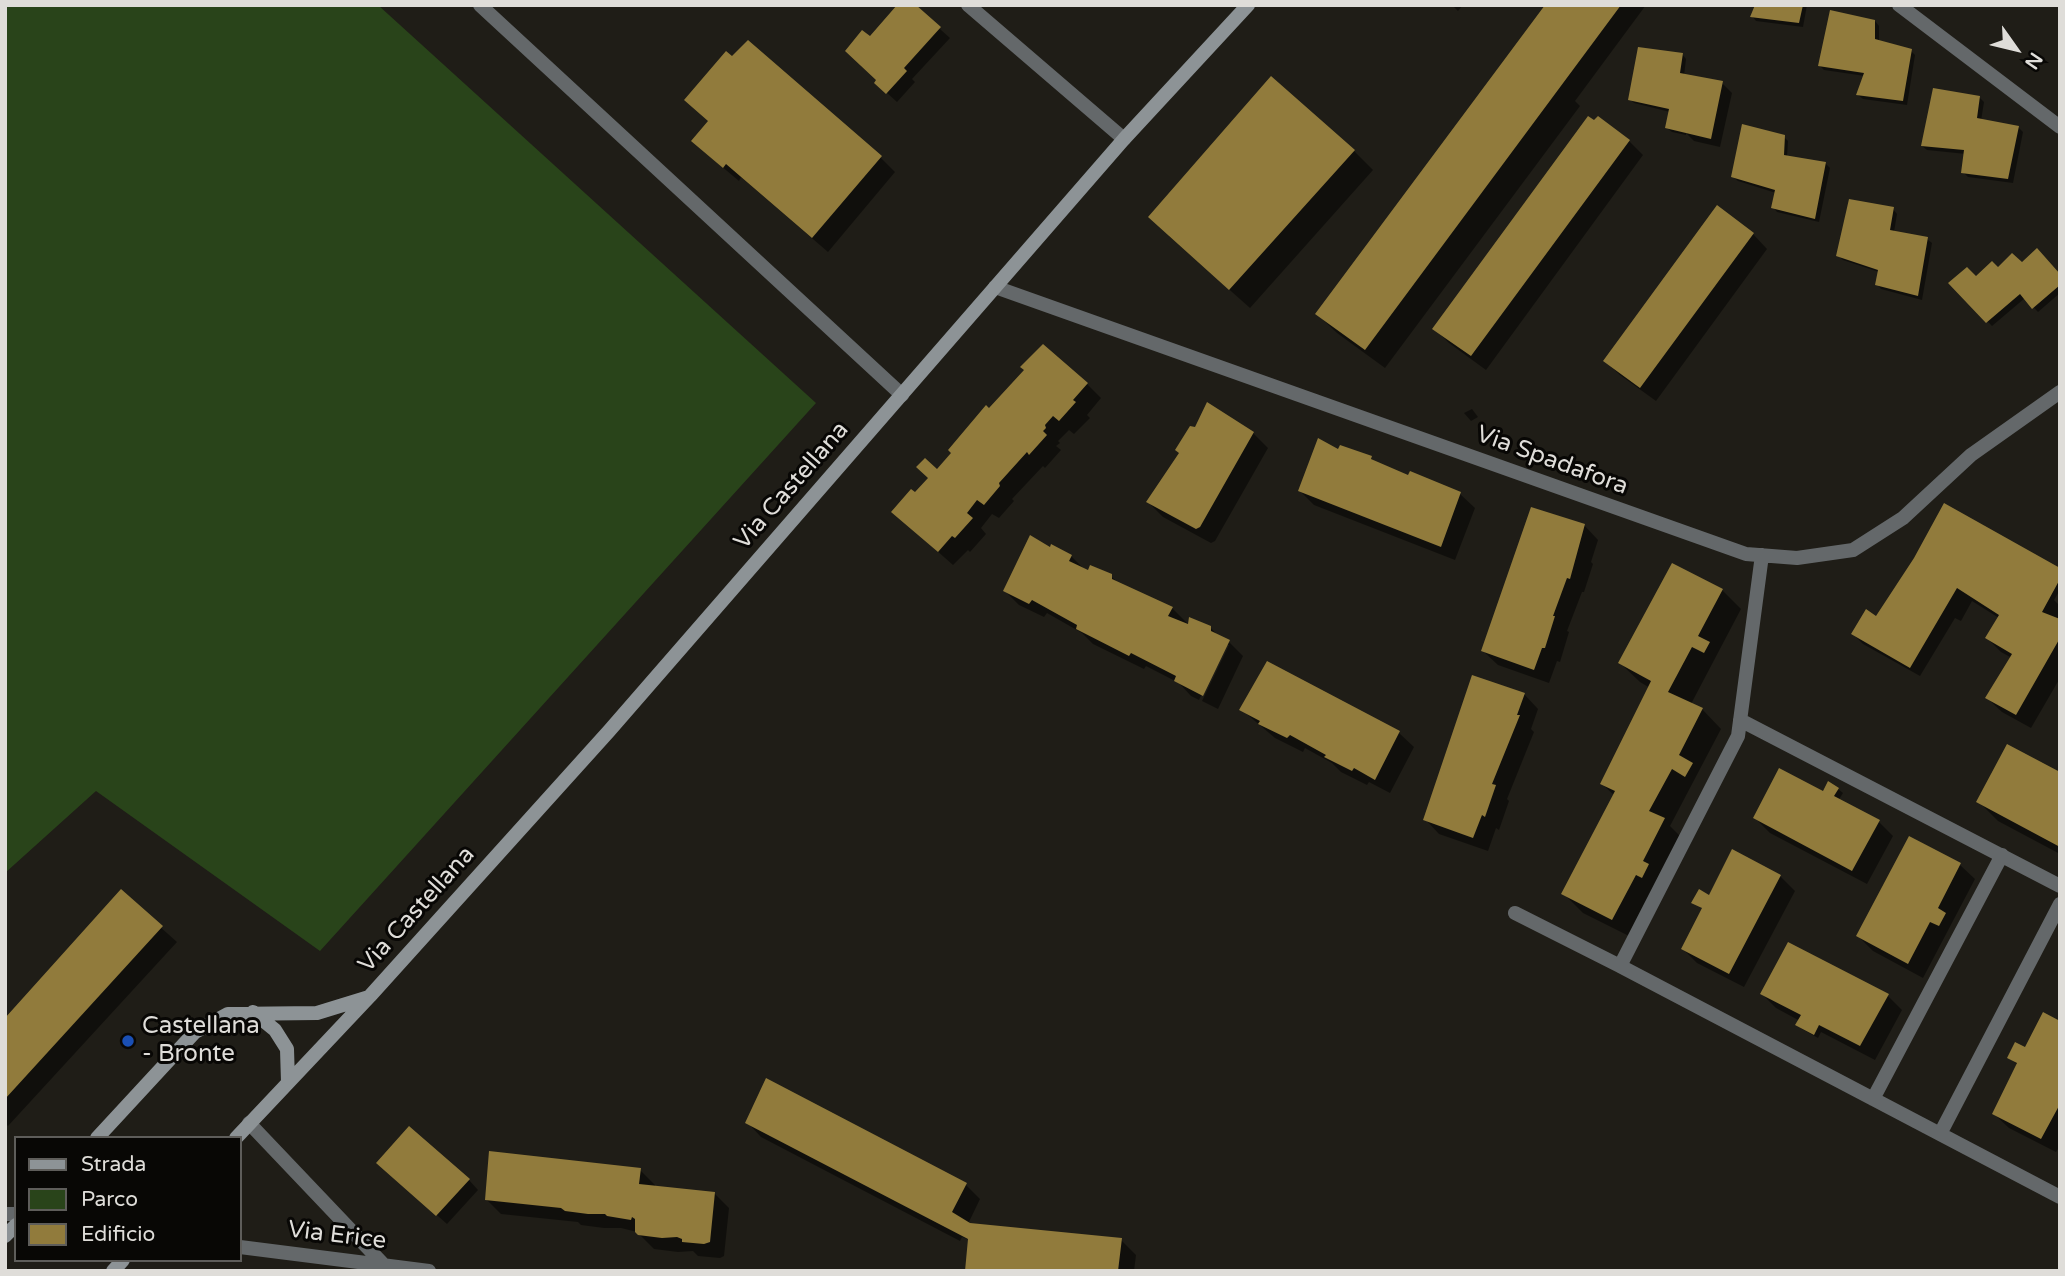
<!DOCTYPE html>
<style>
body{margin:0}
#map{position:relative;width:2065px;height:1276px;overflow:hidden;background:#1f1d17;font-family:"Varela Round",sans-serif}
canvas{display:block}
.frame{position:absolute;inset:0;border:7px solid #dfddd9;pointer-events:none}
.legend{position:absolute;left:14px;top:1136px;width:228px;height:126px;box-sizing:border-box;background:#080705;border:2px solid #5e5d5a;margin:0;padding:9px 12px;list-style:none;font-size:21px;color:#dfddd9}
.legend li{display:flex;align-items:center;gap:14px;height:35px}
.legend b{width:35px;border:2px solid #5e5d5a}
.north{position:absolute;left:1981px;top:14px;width:70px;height:70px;-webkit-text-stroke:5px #080705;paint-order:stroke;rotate:124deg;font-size:19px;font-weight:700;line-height:28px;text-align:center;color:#dfddd9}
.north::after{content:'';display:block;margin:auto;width:24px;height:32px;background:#dfddd9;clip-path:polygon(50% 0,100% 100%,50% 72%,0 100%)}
</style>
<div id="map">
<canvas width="2065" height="1276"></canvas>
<div class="frame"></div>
<ul class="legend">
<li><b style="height:9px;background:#8d9396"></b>Strada</li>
<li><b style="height:19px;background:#29441a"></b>Parco</li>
<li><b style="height:19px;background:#917b3c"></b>Edificio</li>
</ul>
<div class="north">N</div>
</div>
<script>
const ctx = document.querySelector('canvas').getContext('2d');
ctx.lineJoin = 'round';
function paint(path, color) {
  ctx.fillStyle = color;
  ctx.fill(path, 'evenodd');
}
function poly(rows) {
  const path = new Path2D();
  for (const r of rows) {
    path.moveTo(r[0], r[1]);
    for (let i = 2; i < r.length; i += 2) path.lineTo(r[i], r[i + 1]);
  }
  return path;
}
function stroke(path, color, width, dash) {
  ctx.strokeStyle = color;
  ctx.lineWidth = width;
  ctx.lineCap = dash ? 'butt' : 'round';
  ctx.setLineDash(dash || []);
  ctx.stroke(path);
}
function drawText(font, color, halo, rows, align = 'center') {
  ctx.font = font + ' "Varela Round",sans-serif';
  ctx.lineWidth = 6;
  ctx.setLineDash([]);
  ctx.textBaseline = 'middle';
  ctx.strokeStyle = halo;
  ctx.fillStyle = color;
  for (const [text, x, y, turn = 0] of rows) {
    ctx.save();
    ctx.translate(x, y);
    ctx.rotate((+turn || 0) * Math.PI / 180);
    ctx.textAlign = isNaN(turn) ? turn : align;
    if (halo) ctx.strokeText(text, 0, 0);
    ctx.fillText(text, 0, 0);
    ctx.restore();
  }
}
const green = poly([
 [5,5,378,5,816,403,320,951,96,791,5,873]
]);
const shadow = poly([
 [913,5,950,38,912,79,915,82,897,102,886,92,870,39],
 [1452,5,1463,5,1458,11],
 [1547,5,1646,5,1575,101,1580,106,1385,368,1337,333,1317,314],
 [1756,5,1807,5,1803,27,1756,21,1752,16],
 [1875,21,1879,26,1879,42,1911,51,1915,55,1907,105,1863,99,1858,95,1865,76,1824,70,1819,65],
 [1682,54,1686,59,1684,76,1722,83,1732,93,1720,147,1694,141,1686,133,1686,135,1672,132,1667,128,1670,112,1634,103,1630,99],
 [1979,97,1984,102,1981,121,2018,127,2023,132,2013,183,1968,177,1963,172,1966,154,1927,150,1922,146],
 [709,122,880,157,895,172,828,252,741,177,739,181,708,155],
 [1784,137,1788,141,1787,157,1826,164,1830,168,1819,222,1777,212,1773,207,1776,193,1738,181,1733,177],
 [1629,141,1643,155,1486,370,1449,343,1435,329],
 [1354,151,1373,170,1250,308,1169,236],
 [1893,209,1897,214,1894,232,1927,239,1932,243,1922,300,1881,289,1877,284,1879,272,1843,260,1838,255],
 [1753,234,1767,249,1656,401,1620,375,1605,361],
 [1998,270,2060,275,2060,293,2038,312,2025,298,1992,326,1950,283,1976,278],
 [1087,384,1101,398,1087,415,1090,418,1074,434,1069,430,1058,441,1060,443,1056,446,1061,450,1045,468,1043,466,1012,499,1014,501,999,518,992,514,981,528,986,534,970,552,968,550,953,565,893,512,915,495,989,411],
 [1472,409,1478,417,1471,421,1464,413],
 [1253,433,1268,448,1215,541,1211,543,1163,517,1148,502,1181,453],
 [1338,451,1371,458,1376,463,1409,477,1460,494,1475,508,1455,560,1314,505,1300,491],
 [1584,525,1598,540,1591,562,1593,564,1584,592,1582,592,1567,631,1569,632,1560,662,1557,661,1549,683,1498,665,1483,651],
 [1051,549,1071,556,1088,573,1111,576,1120,585,1172,608,1189,625,1210,627,1220,638,1229,642,1243,656,1218,709,1202,701,1229,645,1225,645,1199,700,1191,696,1179,683,1146,666,1144,669,1093,644,1082,633,1047,613,1044,617,1019,605,1005,591],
 [1914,560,2060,570,2060,590,2054,600,2060,606,2060,678,2031,728,2002,712,1987,698,2012,658,2001,652,1987,638,1999,618,1972,601,1961,621,1955,618,1920,676,1863,644,1853,634,1877,619],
 [1722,590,1741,609,1691,704,1702,709,1721,729,1670,826,1683,839,1631,937,1583,913,1563,893,1615,796,1602,784,1650,688,1640,682,1620,663],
 [1268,663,1399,733,1414,747,1390,793,1369,782,1367,785,1341,772,1332,763,1305,748,1303,752,1275,738,1242,710],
 [1524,694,1538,709,1531,729,1534,732,1507,799,1509,801,1499,830,1496,828,1488,851,1439,834,1425,819],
 [2060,774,2060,854,1998,821,1979,802],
 [1838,789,1843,793,1838,801,1879,822,1893,836,1867,884,1770,833,1755,818,1830,796],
 [1909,838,1960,865,1975,879,1923,978,1873,951,1858,936],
 [1780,876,1795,891,1744,987,1697,963,1683,949,1703,909,1694,902],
 [121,892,177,942,8,1126,5,1123,5,1020],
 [1762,994,1888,996,1902,1010,1875,1060,1821,1032,1818,1038,1802,1029,1797,1025,1800,1021,1776,1008],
 [2060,1023,2060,1146,2056,1152,2009,1128,1994,1114,2018,1065,2009,1058,2026,1050],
 [747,1122,966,1185,980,1199,968,1224,1121,1240,1136,1255,1134,1271,966,1271,970,1240,962,1237,960,1241,761,1137],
 [640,1170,655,1185,655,1187,715,1194,729,1208,724,1256,720,1258,698,1256,693,1251,678,1252,654,1249,637,1232,621,1228,604,1228,581,1225,578,1222,501,1214,486,1199],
 [388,1172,469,1180,478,1190,447,1224]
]);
const building = poly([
 [897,5,916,5,941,27,904,68,907,71,886,94,874,83,876,80,845,51,862,30,870,36],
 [1545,5,1621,5,1365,350,1315,314],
 [1755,5,1803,5,1799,23,1750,17],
 [1830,10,1875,20,1875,39,1912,49,1903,101,1856,95,1864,73,1818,66],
 [748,40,882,156,812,238,726,164,723,168,691,141,708,121,684,100,726,51,732,56],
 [1638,47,1683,53,1680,73,1723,81,1711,139,1665,128,1669,109,1628,100],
 [1271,76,1355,150,1229,290,1148,217],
 [1933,88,1980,96,1977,118,2019,126,2008,179,1961,173,1964,150,1921,146],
 [1588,116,1594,120,1598,116,1630,140,1471,356,1432,329],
 [1742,124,1785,135,1784,155,1826,162,1815,219,1771,208,1775,190,1731,177],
 [1849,199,1894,207,1890,230,1928,237,1918,296,1875,285,1878,270,1836,256],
 [1717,205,1754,233,1640,388,1603,361],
 [2037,248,2060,274,2060,285,2032,309,2020,294,1986,323,1948,283,1967,267,1976,276,1992,261,1998,267,2012,253,2022,262],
 [1043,344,1088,383,1073,400,1076,402,1059,421,1053,416,1045,425,1046,428,1043,431,1047,435,1029,455,1027,452,999,483,1000,486,984,505,977,500,967,513,973,518,955,538,952,536,938,552,891,512,911,489,915,492,928,478,916,467,925,458,937,469,951,453,948,450,986,405,989,408,1024,370,1020,367],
 [1207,402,1254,432,1200,527,1196,529,1146,502,1179,453,1175,450,1190,426,1195,427],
 [1318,438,1338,449,1340,445,1372,456,1371,459,1408,475,1410,471,1461,492,1441,547,1298,491],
 [1944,503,2060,568,2060,579,2042,612,2060,619,2060,638,2016,715,1985,698,2012,654,1985,638,1999,615,1957,588,1910,668,1851,634,1866,609,1876,616,1914,558],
 [1531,507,1585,524,1570,579,1567,578,1553,616,1555,616,1545,648,1542,648,1534,670,1481,651],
 [1030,535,1050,547,1051,544,1072,555,1069,561,1088,570,1090,565,1112,574,1112,579,1173,607,1168,616,1188,624,1189,617,1211,626,1211,631,1230,640,1203,696,1174,681,1176,676,1131,653,1129,656,1076,629,1077,625,1032,600,1029,604,1003,591],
 [1672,563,1723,589,1698,636,1710,642,1704,653,1692,647,1668,692,1703,708,1679,755,1693,763,1685,777,1672,769,1649,811,1665,818,1643,861,1649,864,1642,878,1636,875,1612,920,1561,894,1615,791,1600,784,1651,681,1618,663],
 [1267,661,1400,731,1375,780,1354,768,1352,771,1324,757,1326,755,1290,735,1287,738,1258,724,1260,721,1239,710],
 [1472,675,1525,693,1517,715,1520,715,1492,784,1496,785,1485,817,1482,815,1473,838,1423,820],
 [2007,744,2060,772,2060,847,1976,802],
 [1779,768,1823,791,1828,781,1839,788,1834,796,1880,820,1852,871,1753,818],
 [1909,836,1961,863,1938,908,1946,913,1939,926,1930,922,1908,964,1856,936],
 [1732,849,1781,875,1729,974,1681,949,1702,908,1691,903,1699,889,1709,895],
 [121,889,163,926,5,1099,5,1018],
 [1788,942,1889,994,1860,1046,1819,1025,1814,1035,1795,1025,1801,1015,1760,994],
 [2043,1012,2060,1021,2060,1104,2041,1139,1992,1114,2017,1063,2007,1058,2015,1042,2025,1047],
 [766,1078,967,1183,952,1212,970,1223,1122,1238,1118,1271,965,1271,968,1239,745,1123],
 [409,1126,470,1179,436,1216,376,1163],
 [489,1151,641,1168,639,1184,715,1192,710,1242,704,1244,682,1242,682,1239,677,1237,662,1238,638,1235,635,1232,635,1219,632,1217,631,1220,607,1216,605,1214,588,1214,565,1211,561,1208,485,1200]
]);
const street = poly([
 [480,5,902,395],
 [968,5,1124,139],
 [1899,5,2060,127],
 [995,287,1746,554,1797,558,1853,550,1903,518,1971,455,2060,392],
 [1740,720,2060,886],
 [1515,913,1620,966,1738,736,1762,555],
 [1620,966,2060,1197],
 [1873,1099,2002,855],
 [249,1123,384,1265],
 [1940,1134,2060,904],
 [5,1214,16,1214],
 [240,1247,429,1271]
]);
const secondary = poly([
 [253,1012,275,1030,287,1049,288,1082],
 [97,1138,195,1032,228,1014,317,1013,369,997],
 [236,1138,370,996,609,731,1124,139,1248,5],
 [5,1236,16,1225],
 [113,1271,123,1260]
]);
const markers = [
 [128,1041,7,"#1a4fb4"]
];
const streetNames = [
 ["Via Spadafora",1552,461,20],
 ["Via Castellana",792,486,-49],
 ["Via Castellana",417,910,-48],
 ["Via Erice",337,1236,7]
];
const poiNames = [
 ["Castellana",142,1027],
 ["- Bronte",142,1055]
];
paint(green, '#29441a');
paint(shadow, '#0007');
paint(building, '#917b3c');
stroke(street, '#64686a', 14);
stroke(secondary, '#8d9396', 14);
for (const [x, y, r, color] of markers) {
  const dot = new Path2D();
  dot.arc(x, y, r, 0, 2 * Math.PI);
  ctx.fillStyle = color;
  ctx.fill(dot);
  stroke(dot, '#080705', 2.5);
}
drawText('24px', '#dfddd9', '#080705', streetNames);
drawText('24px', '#dfddd9', '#080705', poiNames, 'left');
</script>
